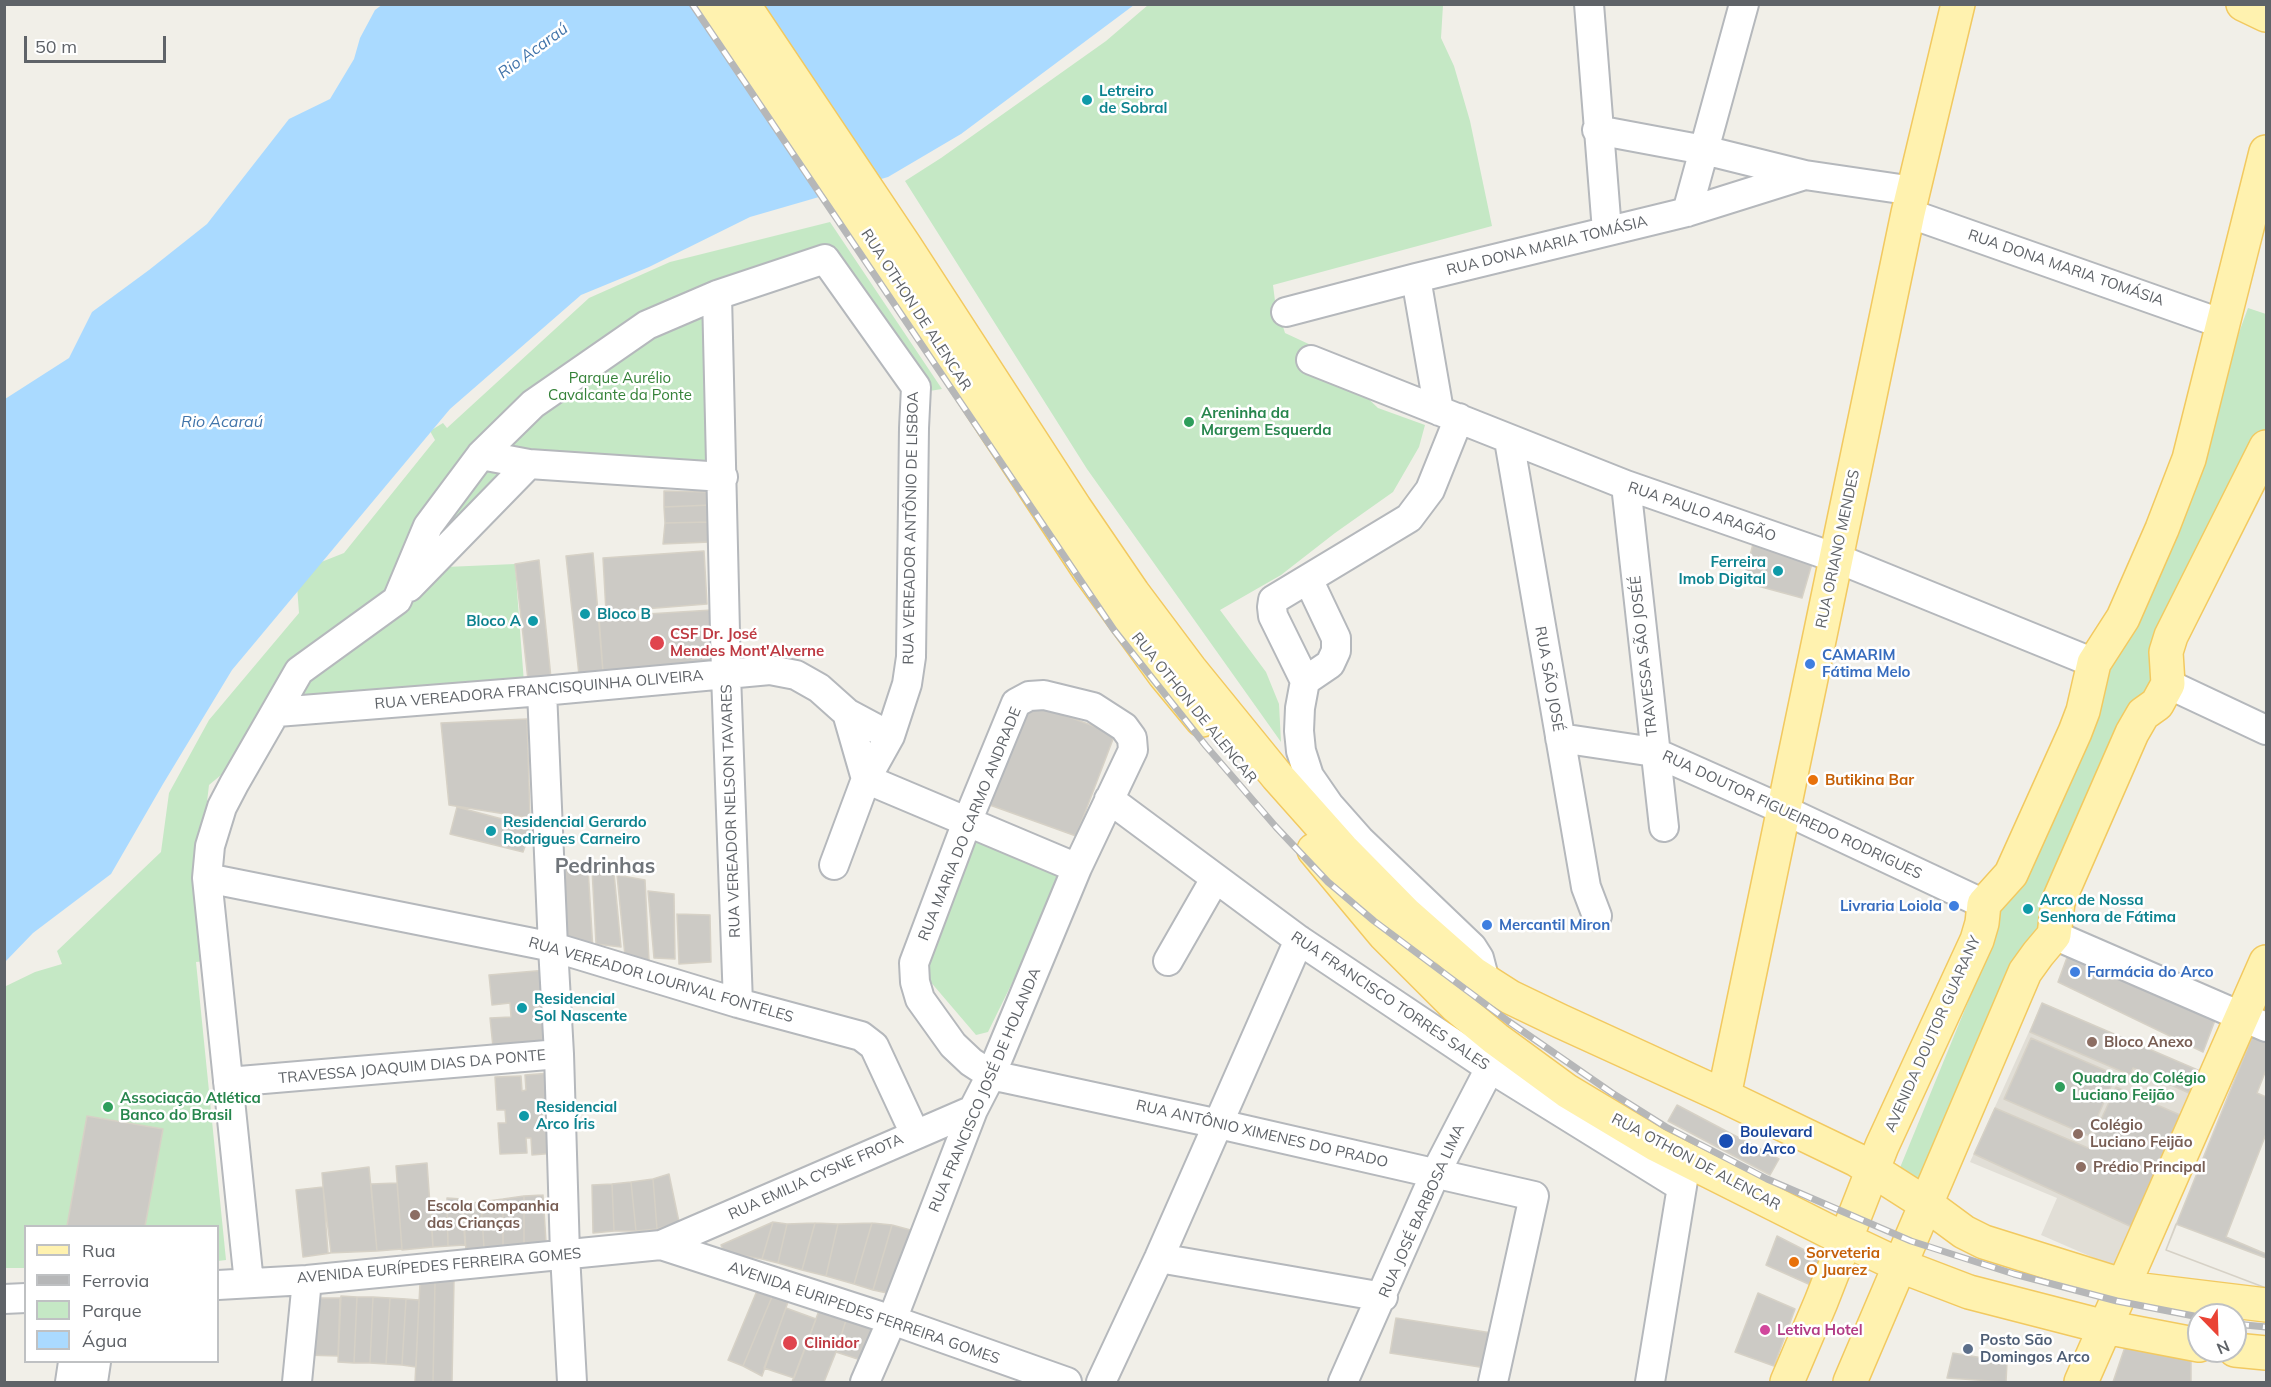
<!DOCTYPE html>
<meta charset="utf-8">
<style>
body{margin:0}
#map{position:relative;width:2271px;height:1387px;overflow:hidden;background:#f1efe8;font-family:Mulish,sans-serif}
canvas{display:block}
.frame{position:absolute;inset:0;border:6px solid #5f6368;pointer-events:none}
.legend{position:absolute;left:24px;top:1225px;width:195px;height:138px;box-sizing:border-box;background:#fff;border:2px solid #bfc1c3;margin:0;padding:8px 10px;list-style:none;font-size:18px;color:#5f6368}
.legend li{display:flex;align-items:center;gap:12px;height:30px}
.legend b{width:30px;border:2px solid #bfc1c3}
.north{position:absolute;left:2187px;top:1303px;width:60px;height:60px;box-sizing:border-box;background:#fff;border:2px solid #bfc1c3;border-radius:50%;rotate:157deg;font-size:16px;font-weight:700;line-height:24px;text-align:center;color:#5f6368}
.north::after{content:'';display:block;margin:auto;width:21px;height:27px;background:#ea4335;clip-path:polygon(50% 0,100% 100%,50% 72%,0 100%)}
.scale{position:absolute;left:24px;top:36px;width:142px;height:27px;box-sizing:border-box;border:3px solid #5f6368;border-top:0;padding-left:8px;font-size:18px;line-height:21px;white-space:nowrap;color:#5f6368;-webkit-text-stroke:4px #fff;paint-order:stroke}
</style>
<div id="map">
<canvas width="2271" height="1387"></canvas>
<div class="frame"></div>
<ul class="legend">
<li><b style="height:8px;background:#fff2af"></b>Rua</li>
<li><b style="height:8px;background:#b6b7b8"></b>Ferrovia</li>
<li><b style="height:16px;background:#c5e8c5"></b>Parque</li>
<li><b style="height:16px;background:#aadaff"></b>Água</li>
</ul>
<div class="north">N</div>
<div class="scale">50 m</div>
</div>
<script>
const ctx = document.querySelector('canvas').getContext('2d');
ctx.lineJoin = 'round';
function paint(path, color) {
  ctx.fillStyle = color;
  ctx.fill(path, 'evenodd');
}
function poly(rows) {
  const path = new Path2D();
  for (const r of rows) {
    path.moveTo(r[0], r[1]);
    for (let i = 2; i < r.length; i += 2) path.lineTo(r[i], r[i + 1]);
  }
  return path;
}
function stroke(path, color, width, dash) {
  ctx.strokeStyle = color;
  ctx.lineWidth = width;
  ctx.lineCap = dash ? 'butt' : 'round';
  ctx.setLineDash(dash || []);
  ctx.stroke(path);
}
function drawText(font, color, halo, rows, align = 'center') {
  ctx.font = font + ' Mulish,sans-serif';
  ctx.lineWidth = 5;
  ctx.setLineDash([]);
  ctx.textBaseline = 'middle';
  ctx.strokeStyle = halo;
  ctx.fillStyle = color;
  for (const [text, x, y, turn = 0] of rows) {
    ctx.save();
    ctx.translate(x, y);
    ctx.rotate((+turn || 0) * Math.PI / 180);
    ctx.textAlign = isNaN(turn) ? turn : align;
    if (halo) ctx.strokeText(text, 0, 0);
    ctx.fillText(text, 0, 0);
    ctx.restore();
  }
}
const education = poly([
 [2042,1003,2200,1071,2115,1267,2041,1235,2057,1198,1970,1162]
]);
const green = poly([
 [1148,5,1443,5,1441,38,1454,66,1470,121,1492,226,1273,285,1275,301,1285,333,1313,346,1378,408,1425,425,1419,447,1393,492,1335,533,1281,575,1220,610,1266,672,1279,704,1281,742,1087,469,905,181,941,158,1106,41],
 [830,222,942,389,923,392,834,257,704,307,708,467,498,478,446,567,515,564,524,683,316,696,209,785,198,878,207,961,196,962,226,1260,218,1261,218,1226,26,1226,25,1268,5,1268,4,987,35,972,62,964,57,951,161,852,169,793,209,720,299,613,296,572,344,553,435,440,430,431,443,423,447,428,589,298,670,262],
 [2248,308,2266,314,2266,428,2163,632,2161,659,2054,907,1923,1188,1897,1175,1995,936,1991,914,2102,652,2133,621],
 [970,834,1067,871,988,1032,976,1035,923,973]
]);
const water = poly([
 [383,4,1134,5,961,134,888,177,750,217,649,267,581,295,450,409,232,670,163,784,111,874,33,933,5,962,5,399,69,358,92,312,149,270,207,224,289,119,330,99,354,59,360,38,375,10]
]);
const building = poly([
 [664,491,711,492,711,505,664,507,664,491],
 [711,505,710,522,665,523,664,507,711,505],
 [710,522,710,542,663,544,665,523,710,522],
 [1753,544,1813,560,1802,598,1743,582,1753,544],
 [704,551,707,604,606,612,603,558,704,551],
 [593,553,603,672,579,675,566,556,593,553],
 [539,560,551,678,528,680,515,564,539,560],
 [712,610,713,669,603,672,599,617,712,610],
 [1026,701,1115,734,1076,836,987,804,1026,701],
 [527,719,530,818,449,805,441,723,527,719],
 [457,807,532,827,523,852,450,834,457,807],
 [553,859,588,867,593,951,561,944,553,859],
 [592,869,614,873,621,947,596,944,592,869],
 [617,875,645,880,649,961,625,956,617,875],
 [648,891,674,894,675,959,654,958,648,891],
 [677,914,710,915,711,962,679,964,677,914],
 [2069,952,2217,1015,2203,1052,2058,982,2069,952],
 [547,970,551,1006,534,1008,534,1010,550,1009,552,1041,493,1047,490,1018,511,1017,510,1003,492,1005,489,975,547,970],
 [2042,1003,2200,1071,2189,1093,2133,1068,2130,1075,2030,1032,2042,1003],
 [2254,1032,2266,1038,2266,1288,2166,1250,2254,1032],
 [2031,1038,2116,1075,2089,1136,2004,1099,2031,1038],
 [2266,1070,2266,1097,2257,1093,2266,1070],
 [551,1073,553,1106,542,1107,543,1121,554,1121,556,1153,532,1155,531,1138,526,1138,527,1153,500,1154,498,1123,506,1123,505,1110,497,1110,495,1077,521,1076,522,1091,526,1090,525,1075,551,1073],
 [2116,1087,2180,1115,2134,1228,1974,1154,1995,1108,2088,1148,2116,1087],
 [1677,1105,1779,1159,1770,1175,1668,1121,1677,1105],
 [87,1116,163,1129,145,1226,67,1226,87,1116],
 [2266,1134,2266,1254,2226,1237,2266,1134],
 [427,1163,433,1247,402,1250,396,1166,427,1163],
 [369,1167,377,1251,328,1253,322,1173,369,1167],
 [669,1174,679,1222,657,1229,653,1179,669,1174],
 [653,1179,657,1229,636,1231,631,1182,653,1179],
 [631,1182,636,1231,614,1231,612,1184,631,1182],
 [397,1183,402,1249,377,1251,371,1184,397,1183],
 [612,1184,614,1231,593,1233,592,1185,612,1184],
 [323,1187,331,1253,303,1257,296,1190,323,1187],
 [543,1195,546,1242,524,1244,524,1196,543,1195],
 [524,1196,524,1244,503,1246,503,1199,524,1196],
 [447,1198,462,1199,465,1245,448,1246,447,1198],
 [503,1199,503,1246,484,1248,481,1202,503,1199],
 [481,1202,484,1248,466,1251,463,1204,481,1202],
 [447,1208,448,1246,433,1247,431,1209,447,1208],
 [773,1222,762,1259,724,1252,721,1245,773,1222],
 [773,1222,787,1224,778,1263,762,1259,773,1222],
 [815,1223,802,1270,778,1263,787,1224,815,1223],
 [815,1223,838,1224,826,1276,802,1270,815,1223],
 [872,1223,854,1284,826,1276,838,1224,872,1223],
 [872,1223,892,1225,873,1290,854,1284,872,1223],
 [2176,1224,2266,1258,2266,1288,2166,1250,2176,1224],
 [892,1225,918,1232,896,1295,873,1290,892,1225],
 [1777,1236,1822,1259,1813,1286,1766,1265,1777,1236],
 [454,1280,452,1382,433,1382,435,1281,454,1280],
 [435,1281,433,1382,415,1382,420,1283,435,1281],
 [759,1286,774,1292,743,1366,728,1360,759,1286],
 [774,1292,789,1299,762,1376,743,1366,774,1292],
 [1758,1293,1795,1309,1774,1366,1735,1352,1758,1293],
 [341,1296,357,1297,354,1363,338,1362,341,1296],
 [357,1297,373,1297,370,1363,354,1363,357,1297],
 [373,1297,390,1298,386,1364,370,1363,373,1297],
 [314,1298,340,1298,338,1356,304,1355,314,1298],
 [390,1298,406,1299,402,1365,386,1364,390,1298],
 [406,1299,419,1300,416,1367,402,1365,406,1299],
 [786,1308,816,1319,794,1378,764,1368,786,1308],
 [820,1308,847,1317,836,1352,824,1382,792,1382,820,1308],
 [847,1317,879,1327,867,1362,836,1352,847,1317],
 [1396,1318,1492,1333,1486,1368,1390,1353,1396,1318],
 [2126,1344,2191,1356,2191,1382,2113,1382,2126,1344],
 [1953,1353,2007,1362,2006,1382,1947,1378,1953,1353]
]);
const minor = poly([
 [1589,4,1607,231],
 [1597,130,1704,150,1805,175],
 [1687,212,1744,4],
 [1908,213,2223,324],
 [1416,278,1439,411],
 [717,295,726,674,738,1003],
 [1286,312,1416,278,1687,212,1805,175,1914,191],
 [1311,360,1626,485,1836,558,2094,663],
 [1459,418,1430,490,1409,518,1273,600,1272,607,1273,616,1305,681,1300,708,1299,731,1301,751,1309,776,1329,805,1360,840,1472,947,1479,958,1485,981],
 [1509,440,1586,887,1597,916],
 [481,455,529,464,723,477],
 [1626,485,1664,827],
 [409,587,529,464],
 [1305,681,1330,664,1336,651,1336,638,1308,579],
 [2168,684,2266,730],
 [542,691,553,947,559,1054,565,1254,572,1382],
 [277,712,542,691,770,670,796,675,819,688,847,713,890,736],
 [847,713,866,779,1077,868],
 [1560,738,1654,752,1784,810,1984,904],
 [1109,799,1299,940,1490,1068,1682,1187],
 [207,878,553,947,738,1003,861,1036,874,1046,915,1134],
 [2054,935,2266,1027],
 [1168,961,1215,879],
 [228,1082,559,1054],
 [661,1245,892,1320,1067,1382],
 [1159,1258,1383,1297],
 [249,1283,207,878,210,846,222,807,234,784,299,671,397,600,428,526,481,455,533,404,647,325,717,295,825,259,916,387,914,428,911,657,907,684,890,736,866,779,834,865],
 [218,1285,307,1280,661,1245,973,1110],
 [4,1299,26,1298],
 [70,1382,73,1362],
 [93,1382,96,1362],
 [297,1382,307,1280],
 [865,1382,892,1320,973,1110,991,1075,1077,868,1133,750,1132,738,1124,727,1093,707,1044,695,1029,696,1016,703,967,822,914,963,915,982,920,999,953,1045,971,1062,991,1075,1219,1124,1534,1196,1493,1382],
 [1101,1382,1159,1258,1299,940],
 [1343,1382,1435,1174,1490,1068,1494,1049],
 [1650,1382,1685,1168]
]);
const major = poly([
 [712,4,884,259,1090,572,1164,674,1202,720],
 [743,4,905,246,1075,508,1133,593,1190,669,1277,776,1342,849,1405,913,1474,974,1510,997,1560,1021,1724,1096,1857,1160,1926,1204,1964,1232,1984,1242,2134,1289,2266,1305],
 [2243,4,2266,15],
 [1314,850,1384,934,1456,1006,1496,1039,1567,1091,1657,1145,1846,1240,1901,1266,1969,1292,2105,1327,2199,1345],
 [1724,1096,1908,213,1958,4],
 [2235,1350,2266,1353],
 [1787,1382,1821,1302,1882,1146,1977,940,1982,923,1984,904,2011,874,2075,732,2083,711,2094,663,2123,618,2162,529,2189,459,2266,152],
 [1850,1382,2025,972,2038,954,2054,935,2058,902,2132,733,2143,714,2157,704,2168,684,2166,652,2171,636,2266,447],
 [2081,1382,2266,962]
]);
const rail = poly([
 [692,4,1114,630,1206,746,1276,827,1328,882,1374,921,1508,1021,1612,1093,1666,1127,1767,1179,1911,1241,2014,1274,2117,1301,2199,1317],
 [2235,1324,2266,1327]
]);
const markers = [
 [1087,100,6,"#0f9aa8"],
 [1189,422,6,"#2e9e5b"],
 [1778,571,6,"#0f9aa8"],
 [585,614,6,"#0f9aa8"],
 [533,621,6,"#0f9aa8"],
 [657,643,8,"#e0444e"],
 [1810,664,6,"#3f7fe0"],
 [1813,780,6,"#e8710a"],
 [491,831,6,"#0f9aa8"],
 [1954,906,6,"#3f7fe0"],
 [2028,909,6,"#0f9aa8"],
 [1487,925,6,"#3f7fe0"],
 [2075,972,6,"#3f7fe0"],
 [522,1008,6,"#0f9aa8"],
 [2092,1042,6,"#8d6e63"],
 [2060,1087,6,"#2e9e5b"],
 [108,1107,6,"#2e9e5b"],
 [524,1116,6,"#0f9aa8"],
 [2078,1134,6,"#8d6e63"],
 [1726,1141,8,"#1a4fb4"],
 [2081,1167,6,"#8d6e63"],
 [415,1215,6,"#8d6e63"],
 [1794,1262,6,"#e8710a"],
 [1765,1330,6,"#d1479c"],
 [790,1343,8,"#e0444e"],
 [1968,1349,6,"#5c6f8a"]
];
const cultureNames = [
 ["Letreiro",1099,91],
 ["de Sobral",1099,108],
 ["Ferreira",1766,562,"right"],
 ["Imob Digital",1766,579,"right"],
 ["Bloco B",597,614],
 ["Bloco A",521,621,"right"],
 ["Residencial Gerardo",503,822],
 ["Rodrigues Carneiro",503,839],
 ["Arco de Nossa",2040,900],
 ["Senhora de Fátima",2040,917],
 ["Residencial",534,999],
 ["Sol Nascente",534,1016],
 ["Residencial",536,1107],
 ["Arco Íris",536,1124]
];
const streetNames = [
 ["RUA DONA MARIA TOMÁSIA",1547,246,-14],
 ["RUA DONA MARIA TOMÁSIA",2066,268,19],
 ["RUA OTHON DE ALENCAR",916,310,57],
 ["RUA PAULO ARAGÃO",1702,512,19],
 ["RUA VEREADOR ANTÔNIO DE LISBOA",911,528,-89],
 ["RUA ORIANO MENDES",1838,549,-78],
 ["TRAVESSA SÃO JOSÉÉ",1644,656,-96],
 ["RUA SÃO JOSÉ",1549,679,80],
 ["RUA VEREADORA FRANCISQUINHA OLIVEIRA",539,690,-5],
 ["RUA OTHON DE ALENCAR",1194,708,51],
 ["RUA VEREADOR NELSON TAVARES",731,811,-92],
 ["RUA DOUTOR FIGUEIREDO RODRIGUES",1792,815,25],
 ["RUA MARIA DO CARMO ANDRADE",970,824,-68],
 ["RUA VEREADOR LOURIVAL FONTELES",661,980,16],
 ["RUA FRANCISCO TORRES SALES",1390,1001,34],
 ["AVENIDA DOUTOR GUARANY",1933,1034,-66],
 ["TRAVESSA JOAQUIM DIAS DA PONTE",412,1067,-5],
 ["RUA FRANCISCO JOSÉ DE HOLANDA",985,1090,-67],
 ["RUA ANTÔNIO XIMENES DO PRADO",1262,1134,13],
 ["RUA OTHON DE ALENCAR",1696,1162,28],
 ["RUA EMILIA CYSNE FROTA",816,1177,-24],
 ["RUA JOSÉ BARBOSA LIMA",1422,1211,-66],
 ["AVENIDA EURÍPEDES FERREIRA GOMES",439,1266,-5],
 ["AVENIDA EURIPEDES FERREIRA GOMES",864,1313,19]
];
const parkNames = [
 ["Parque Aurélio",620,378],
 ["Cavalcante da Ponte",620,395]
];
const leisureNames = [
 ["Areninha da",1201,413],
 ["Margem Esquerda",1201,430],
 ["Quadra do Colégio",2072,1078],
 ["Luciano Feijão",2072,1095],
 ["Associação Atlética",120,1098],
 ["Banco do Brasil",120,1115]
];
const healthNames = [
 ["CSF Dr. José",670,634],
 ["Mendes Mont'Alverne",670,651],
 ["Clinidor",804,1343]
];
const shopNames = [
 ["CAMARIM",1822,655],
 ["Fátima Melo",1822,672],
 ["Livraria Loiola",1942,906,"right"],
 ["Mercantil Miron",1499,925],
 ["Farmácia do Arco",2087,972]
];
const foodNames = [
 ["Butikina Bar",1825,780],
 ["Sorveteria",1806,1253],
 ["O Juarez",1806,1270]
];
const educationNames = [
 ["Bloco Anexo",2104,1042],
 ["Colégio",2090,1125],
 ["Luciano Feijão",2090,1142],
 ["Prédio Principal",2093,1167],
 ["Escola Companhia",427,1206],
 ["das Crianças",427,1223]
];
const transitNames = [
 ["Boulevard",1740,1132],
 ["do Arco",1740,1149]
];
const hotelNames = [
 ["Letiva Hotel",1777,1330]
];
const serviceNames = [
 ["Posto São",1980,1340],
 ["Domingos Arco",1980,1357]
];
const waterNames = [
 ["Rio Acaraú",533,51,-36],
 ["Rio Acaraú",222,422]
];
const districtNames = [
 ["Pedrinhas",605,867]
];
paint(education, '#e1ded6');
paint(green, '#c5e8c5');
paint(water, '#aadaff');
paint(building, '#cccac5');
stroke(building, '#d6d1c6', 1.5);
stroke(minor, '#b5b8bc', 32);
stroke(major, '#f2c960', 36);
stroke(minor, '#fff', 28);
stroke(major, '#fff2af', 33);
stroke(rail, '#b6b7b8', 7);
stroke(rail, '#fff', 4.5, [14]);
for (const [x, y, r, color] of markers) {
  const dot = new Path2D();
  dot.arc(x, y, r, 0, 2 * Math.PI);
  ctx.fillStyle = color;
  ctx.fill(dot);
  stroke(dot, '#fff', 2);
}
drawText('bold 15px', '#0d838f', '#fff', cultureNames, 'left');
drawText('15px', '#5f6368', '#fff', streetNames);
drawText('15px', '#348238', '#fff', parkNames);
drawText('bold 15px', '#27864d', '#fff', leisureNames, 'left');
drawText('bold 15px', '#be3a42', '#fff', healthNames, 'left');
drawText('bold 15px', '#366cbe', '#fff', shopNames, 'left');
drawText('bold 15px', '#c56008', '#fff', foodNames, 'left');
drawText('bold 15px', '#785e54', '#fff', educationNames, 'left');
drawText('bold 15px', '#164399', '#fff', transitNames, 'left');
drawText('bold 15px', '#b23c85', '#fff', hotelNames, 'left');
drawText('bold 15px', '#4e5e75', '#fff', serviceNames, 'left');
drawText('italic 16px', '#4174aa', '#fff', waterNames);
drawText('bold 21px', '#70757a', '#fff', districtNames);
</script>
